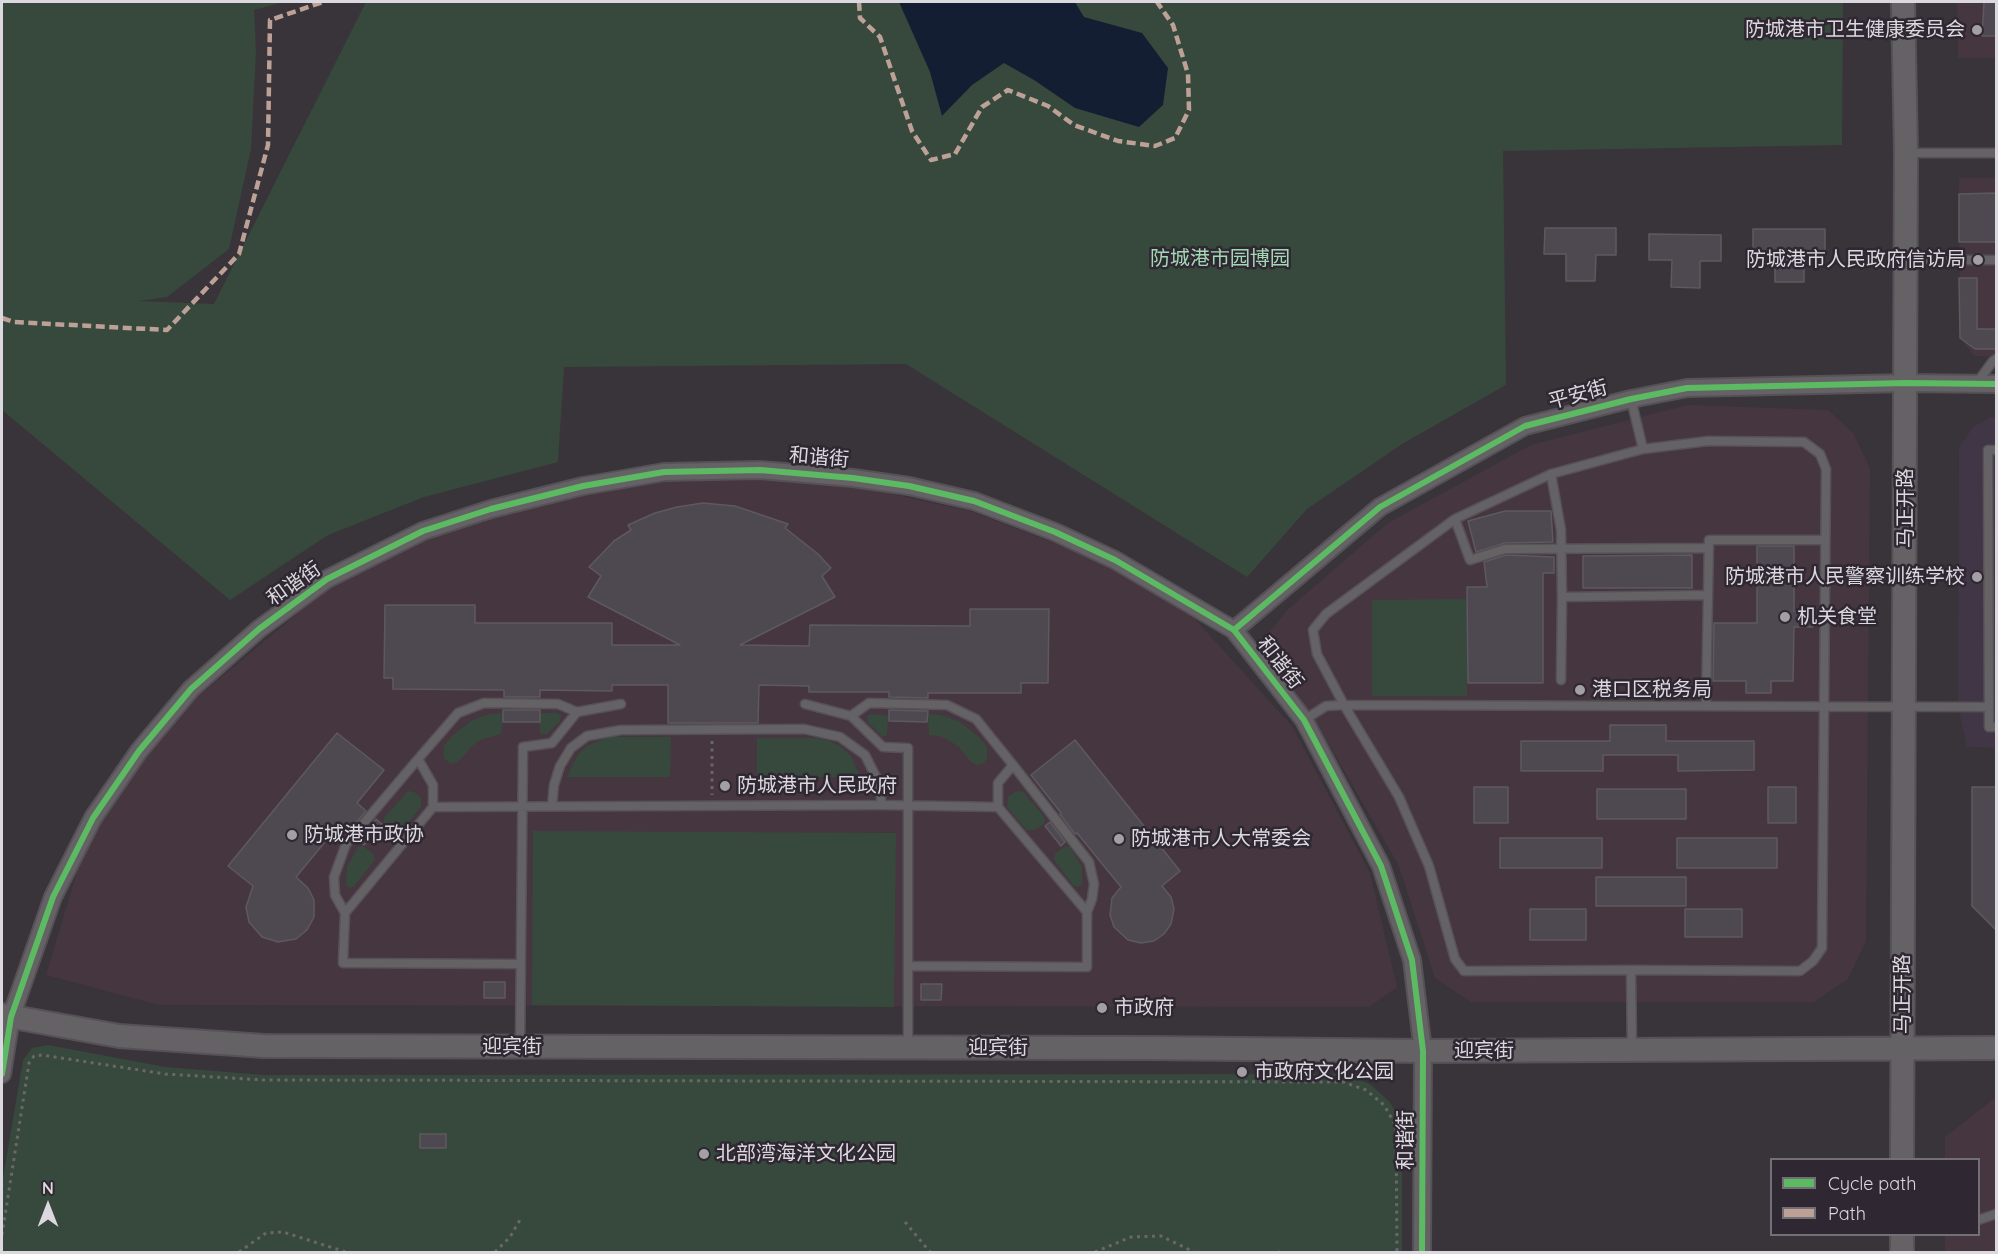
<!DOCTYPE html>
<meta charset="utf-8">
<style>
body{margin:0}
#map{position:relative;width:1998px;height:1254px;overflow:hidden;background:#38343a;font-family:Quicksand,sans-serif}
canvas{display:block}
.frame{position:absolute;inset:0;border:3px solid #dcd8df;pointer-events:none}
.legend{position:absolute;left:1770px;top:1158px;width:210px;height:78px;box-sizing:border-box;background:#2f2832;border:2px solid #746e77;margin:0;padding:8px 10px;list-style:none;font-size:18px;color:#dcd8df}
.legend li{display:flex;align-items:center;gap:12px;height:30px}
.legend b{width:30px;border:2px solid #746e77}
.north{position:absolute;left:18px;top:1176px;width:60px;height:60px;-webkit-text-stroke:4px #2f2832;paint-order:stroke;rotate:0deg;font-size:16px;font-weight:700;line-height:24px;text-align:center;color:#dcd8df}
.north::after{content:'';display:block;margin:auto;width:21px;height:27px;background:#dcd8df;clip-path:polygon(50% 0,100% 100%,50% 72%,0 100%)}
</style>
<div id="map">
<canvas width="1998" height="1254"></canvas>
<div class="frame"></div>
<ul class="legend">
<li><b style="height:8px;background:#5cba63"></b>Cycle path</li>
<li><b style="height:8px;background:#bda197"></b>Path</li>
</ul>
<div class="north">N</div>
</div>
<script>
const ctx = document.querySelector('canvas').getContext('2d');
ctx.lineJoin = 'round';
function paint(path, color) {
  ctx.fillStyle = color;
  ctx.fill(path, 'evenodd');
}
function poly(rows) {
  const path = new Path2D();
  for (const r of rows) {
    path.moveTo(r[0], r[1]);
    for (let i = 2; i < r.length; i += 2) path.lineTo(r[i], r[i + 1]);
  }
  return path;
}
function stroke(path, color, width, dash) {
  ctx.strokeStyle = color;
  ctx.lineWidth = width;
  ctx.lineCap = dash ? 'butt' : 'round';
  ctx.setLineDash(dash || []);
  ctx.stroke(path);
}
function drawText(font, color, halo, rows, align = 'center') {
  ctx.font = font + ' Quicksand,"Noto Sans SC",sans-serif';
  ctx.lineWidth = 5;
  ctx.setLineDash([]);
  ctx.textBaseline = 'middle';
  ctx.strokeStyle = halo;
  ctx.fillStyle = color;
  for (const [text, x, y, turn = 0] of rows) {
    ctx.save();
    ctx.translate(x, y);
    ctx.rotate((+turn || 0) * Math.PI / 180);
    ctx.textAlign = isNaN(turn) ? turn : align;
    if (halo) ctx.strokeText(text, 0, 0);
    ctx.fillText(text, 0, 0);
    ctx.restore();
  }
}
const commercial = poly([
 [1957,2,1996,2,1996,58,1958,58],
 [1959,178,1996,178,1996,356,1974,356,1960,338],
 [1688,405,1828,410,1853,433,1870,468,1866,941,1848,979,1814,1002,1471,1002,1435,978,1399,866,1312,715,1273,665,1269,633,1287,610,1388,523,1531,445],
 [698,472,860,487,970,511,1112,565,1194,618,1292,726,1370,873,1397,987,1369,1007,159,1005,46,975,85,845,177,714,321,594,412,542,532,501],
 [1996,1097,1996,1252,1945,1252,1945,1235,1978,1234,1978,1160,1945,1160,1945,1137]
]);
const built = poly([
 [1991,417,1996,417,1996,748,1967,747,1958,707,1959,447,1973,427]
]);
const green = poly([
 [2,2,284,2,254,10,256,52,251,149,229,249,167,297,138,301,214,304,366,2,1843,2,1842,145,1503,151,1506,385,1402,444,1307,509,1247,577,906,364,564,367,558,462,424,497,328,535,230,600,2,410],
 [1467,599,1467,696,1372,696,1372,600],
 [501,713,503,715,501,734,480,740,472,746,459,761,453,764,448,762,444,758,444,746,452,736,471,721,486,715],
 [542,713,557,713,561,716,560,721,547,734,541,734,540,732,540,714],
 [871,714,888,716,887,736,882,736,868,722,867,717],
 [930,714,945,716,960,722,979,737,987,747,987,759,983,764,977,765,971,762,959,747,950,741,940,736,929,735,928,716],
 [608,737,671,737,670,777,567,777,577,756,587,746],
 [757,738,819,738,829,741,840,746,851,756,860,777,757,777],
 [408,791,414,792,421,798,421,807,402,830,393,831,384,824,384,818],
 [1020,791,1024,793,1045,818,1044,824,1035,830,1026,830,1007,807,1008,797,1015,792],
 [533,831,896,833,894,1007,532,1005],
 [363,846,373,854,375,860,354,886,350,888,346,885,347,867,358,847],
 [1065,846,1070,847,1082,867,1082,885,1078,887,1074,886,1054,860,1055,854],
 [48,1045,165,1067,264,1075,1344,1074,1370,1084,1389,1101,1402,1123,1402,1252,2,1252,2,1184,23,1060,32,1048]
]);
const water = poly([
 [899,2,1075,2,1084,17,1142,33,1168,68,1163,105,1139,127,1075,108,1034,80,1004,63,972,85,942,116,930,72]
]);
const building = poly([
 [1984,2,1996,2,1996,36,1982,36,1984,2],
 [1996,193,1996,242,1959,242,1959,194,1996,193],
 [1545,228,1616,228,1616,255,1596,255,1595,281,1566,281,1566,254,1544,254,1545,228],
 [1753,229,1825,229,1825,256,1804,256,1804,282,1775,282,1775,255,1753,255,1753,229],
 [1649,234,1721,235,1721,261,1700,261,1700,288,1671,287,1672,260,1649,260,1649,234],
 [1959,278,1977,278,1977,329,1996,329,1996,349,1975,349,1960,338,1959,278],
 [703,503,735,506,788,524,785,528,818,554,831,568,822,576,835,597,740,645,809,646,810,625,970,626,970,609,1049,609,1048,683,1021,683,1021,693,928,693,928,698,889,697,889,692,809,692,809,686,759,685,758,723,668,723,668,685,612,685,612,691,540,690,540,697,504,697,504,690,393,689,393,678,384,678,385,605,475,605,475,623,612,623,612,645,680,645,588,597,601,576,589,567,614,541,631,530,628,525,655,513,677,507,703,503],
 [1505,511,1551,511,1553,542,1505,543,1476,552,1468,521,1505,511],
 [1757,546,1794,546,1794,611,1813,611,1813,627,1794,627,1793,681,1771,681,1771,693,1746,693,1746,681,1713,681,1714,623,1757,623,1757,546],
 [1506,555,1554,557,1554,573,1543,573,1543,683,1468,683,1467,587,1487,587,1484,562,1506,555],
 [1692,555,1692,588,1583,588,1583,556,1692,555],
 [503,710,540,710,540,722,503,722,503,710],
 [889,710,928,711,927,722,889,721,889,710],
 [1610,725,1666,725,1666,741,1754,741,1754,770,1678,771,1678,755,1603,755,1603,771,1521,771,1521,741,1610,741,1610,725],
 [337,733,384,770,357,803,366,811,348,832,339,825,296,877,308,888,314,900,314,917,307,930,296,939,278,942,262,937,249,922,246,907,253,886,228,866,337,733],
 [1075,740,1180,871,1162,886,1171,897,1174,909,1171,924,1164,934,1154,941,1141,943,1128,940,1114,927,1110,915,1112,898,1121,887,1077,833,1075,834,1060,814,1061,813,1031,775,1075,740],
 [1474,787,1508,787,1508,823,1474,823,1474,787],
 [1768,787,1796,787,1796,823,1768,823,1768,787],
 [1972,787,1996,787,1996,930,1972,906,1972,787],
 [1597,789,1686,789,1686,819,1597,819,1597,789],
 [376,819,382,824,364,845,358,840,376,819],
 [1050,822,1065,842,1061,846,1045,826,1050,822],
 [1500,838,1602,838,1602,868,1500,868,1500,838],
 [1677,838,1777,838,1777,868,1677,868,1677,838],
 [1596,877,1686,877,1686,906,1596,906,1596,877],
 [1530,909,1586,909,1586,940,1530,940,1530,909],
 [1685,909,1742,909,1742,937,1685,937,1685,909],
 [484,982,505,982,505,998,484,998,484,982],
 [921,984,942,984,941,1000,921,1000,921,984],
 [420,1134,446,1134,446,1148,420,1148,420,1134]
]);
const path = poly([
 [712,741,712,795],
 [905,1222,930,1252],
 [2,1235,29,1063,34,1056,42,1055,165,1074,264,1080,1343,1082,1366,1090,1384,1105,1396,1126,1397,1252],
 [239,1252,266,1233,283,1232,346,1252],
 [495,1252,510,1237,521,1218],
 [1095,1252,1131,1237,1161,1236,1194,1252],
 [1279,1252,1280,1252]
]);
const service = poly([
 [1907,153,1996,153],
 [1907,260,1996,260],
 [1976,384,1993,361,1996,359],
 [1631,399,1643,449],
 [1996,450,1988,450,1989,727,1996,727],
 [1551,474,1561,530,1562,597,1708,595],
 [1455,519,1470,560,1505,549,1709,548],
 [1561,680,1562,597],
 [805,704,851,716,883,747,908,748,908,1047],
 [1706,705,1709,540,1825,540],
 [851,716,869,703,947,705,976,719,1013,765,998,783,998,807],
 [1304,720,1326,706,1344,705,1989,707],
 [1013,765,1089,862,1094,884,1092,899,1087,912],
 [552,806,554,785,560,766,571,748,587,736,621,730,804,729,840,737,865,755,879,783,882,805],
 [433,807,433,785,418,759,458,713,484,703,558,704,577,712],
 [345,913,335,895,334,877,346,844,418,759],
 [520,964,343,963,345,913,433,807,882,805,998,807,1087,912,1087,967,908,966],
 [1631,970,1464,971,1455,959,1429,866,1399,797,1344,705,1317,654,1313,630,1326,614,1455,519,1551,474,1643,449,1708,441,1804,442,1820,454,1826,469,1822,948,1813,961,1800,971,1631,970,1632,1050],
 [520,1047,523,747,552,743,577,712,621,704],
 [1978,1220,1996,1214]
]);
const minor = poly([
 [1234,630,1380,507,1525,426,1631,399,1687,388,1906,383,1996,384],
 [2,1074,11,1017,53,897,93,818,139,751,191,689,259,629,327,579,423,531,491,509,583,486,664,472,760,470,853,478,909,486,974,501,1055,532,1115,560,1234,630,1304,720,1381,866,1412,960,1423,1051,1422,1252]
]);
const secondary = poly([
 [2,1015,119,1036,264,1046,1150,1048,1423,1051,1996,1048],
 [1902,1160,1906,153,1903,2],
 [1902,1252,1902,1234]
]);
const quiet = poly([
 [859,2,860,18,880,37,912,131,931,160,955,154,982,107,1008,90,1048,106,1074,125,1118,141,1155,146,1175,138,1189,110,1188,74,1173,25,1157,2],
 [2,318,14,322,167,330,239,254,268,145,270,20,323,2]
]);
const cycleway = poly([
 [1234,630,1380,507,1525,426,1631,399,1687,388,1906,383,1996,384],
 [2,1074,11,1017,53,897,93,818,139,751,191,689,259,629,327,579,423,531,491,509,583,486,664,472,760,470,853,478,909,486,974,501,1055,532,1115,560,1234,630,1304,720,1381,866,1412,960,1423,1051,1422,1252]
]);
const markers = [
 [1977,30,6,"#a39fa5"],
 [1978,260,6,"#a39fa5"],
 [1977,577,6,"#a39fa5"],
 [1785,617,6,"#a39fa5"],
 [1580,690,6,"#a39fa5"],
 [725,786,6,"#a39fa5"],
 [292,835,6,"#a39fa5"],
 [1119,839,6,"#a39fa5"],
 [1102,1008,6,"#a39fa5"],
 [1242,1072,6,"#a39fa5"],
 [704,1154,6,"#a39fa5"]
];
const poiNames = [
 ["防城港市卫生健康委员会",1965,30,"right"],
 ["防城港市人民政府信访局",1966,260,"right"],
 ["防城港市人民警察训练学校",1965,577,"right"],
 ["机关食堂",1797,617],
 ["港口区税务局",1592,690],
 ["防城港市人民政府",737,786],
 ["防城港市政协",304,835],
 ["防城港市人大常委会",1131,839],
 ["市政府",1114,1008],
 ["市政府文化公园",1254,1072],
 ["北部湾海洋文化公园",716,1154]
];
const parkNames = [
 ["防城港市园博园",1220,259]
];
const streetNames = [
 ["平安街",1578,395,-15],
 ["和谐街",819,458,5],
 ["马正开路",1906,508,-90],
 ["和谐街",294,584,-35],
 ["和谐街",1280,663,52],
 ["马正开路",1903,994,-90],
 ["迎宾街",512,1047],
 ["迎宾街",998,1048],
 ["迎宾街",1484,1051],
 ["和谐街",1406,1140,-90]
];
paint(commercial, '#46363f');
paint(built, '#413645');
paint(green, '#37493d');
paint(water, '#141e33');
paint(building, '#4e4950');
stroke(building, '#5d595f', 1.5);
stroke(service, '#555157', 11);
stroke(minor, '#555157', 20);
stroke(secondary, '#555157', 26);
stroke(path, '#69676a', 3, [3, 4.5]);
stroke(service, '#656266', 8);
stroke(minor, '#656266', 16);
stroke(secondary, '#656266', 22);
stroke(quiet, '#bda197', 4.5, [9, 4.5]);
stroke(cycleway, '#5cba63', 6);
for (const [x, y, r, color] of markers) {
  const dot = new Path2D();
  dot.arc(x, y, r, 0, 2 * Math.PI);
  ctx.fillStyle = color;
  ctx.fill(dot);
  stroke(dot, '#2f2832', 2);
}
drawText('20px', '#dcd8df', '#2f2832', poiNames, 'left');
drawText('20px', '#a2d8b4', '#2f2832', parkNames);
drawText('20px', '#dcd8df', '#2f2832', streetNames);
</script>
